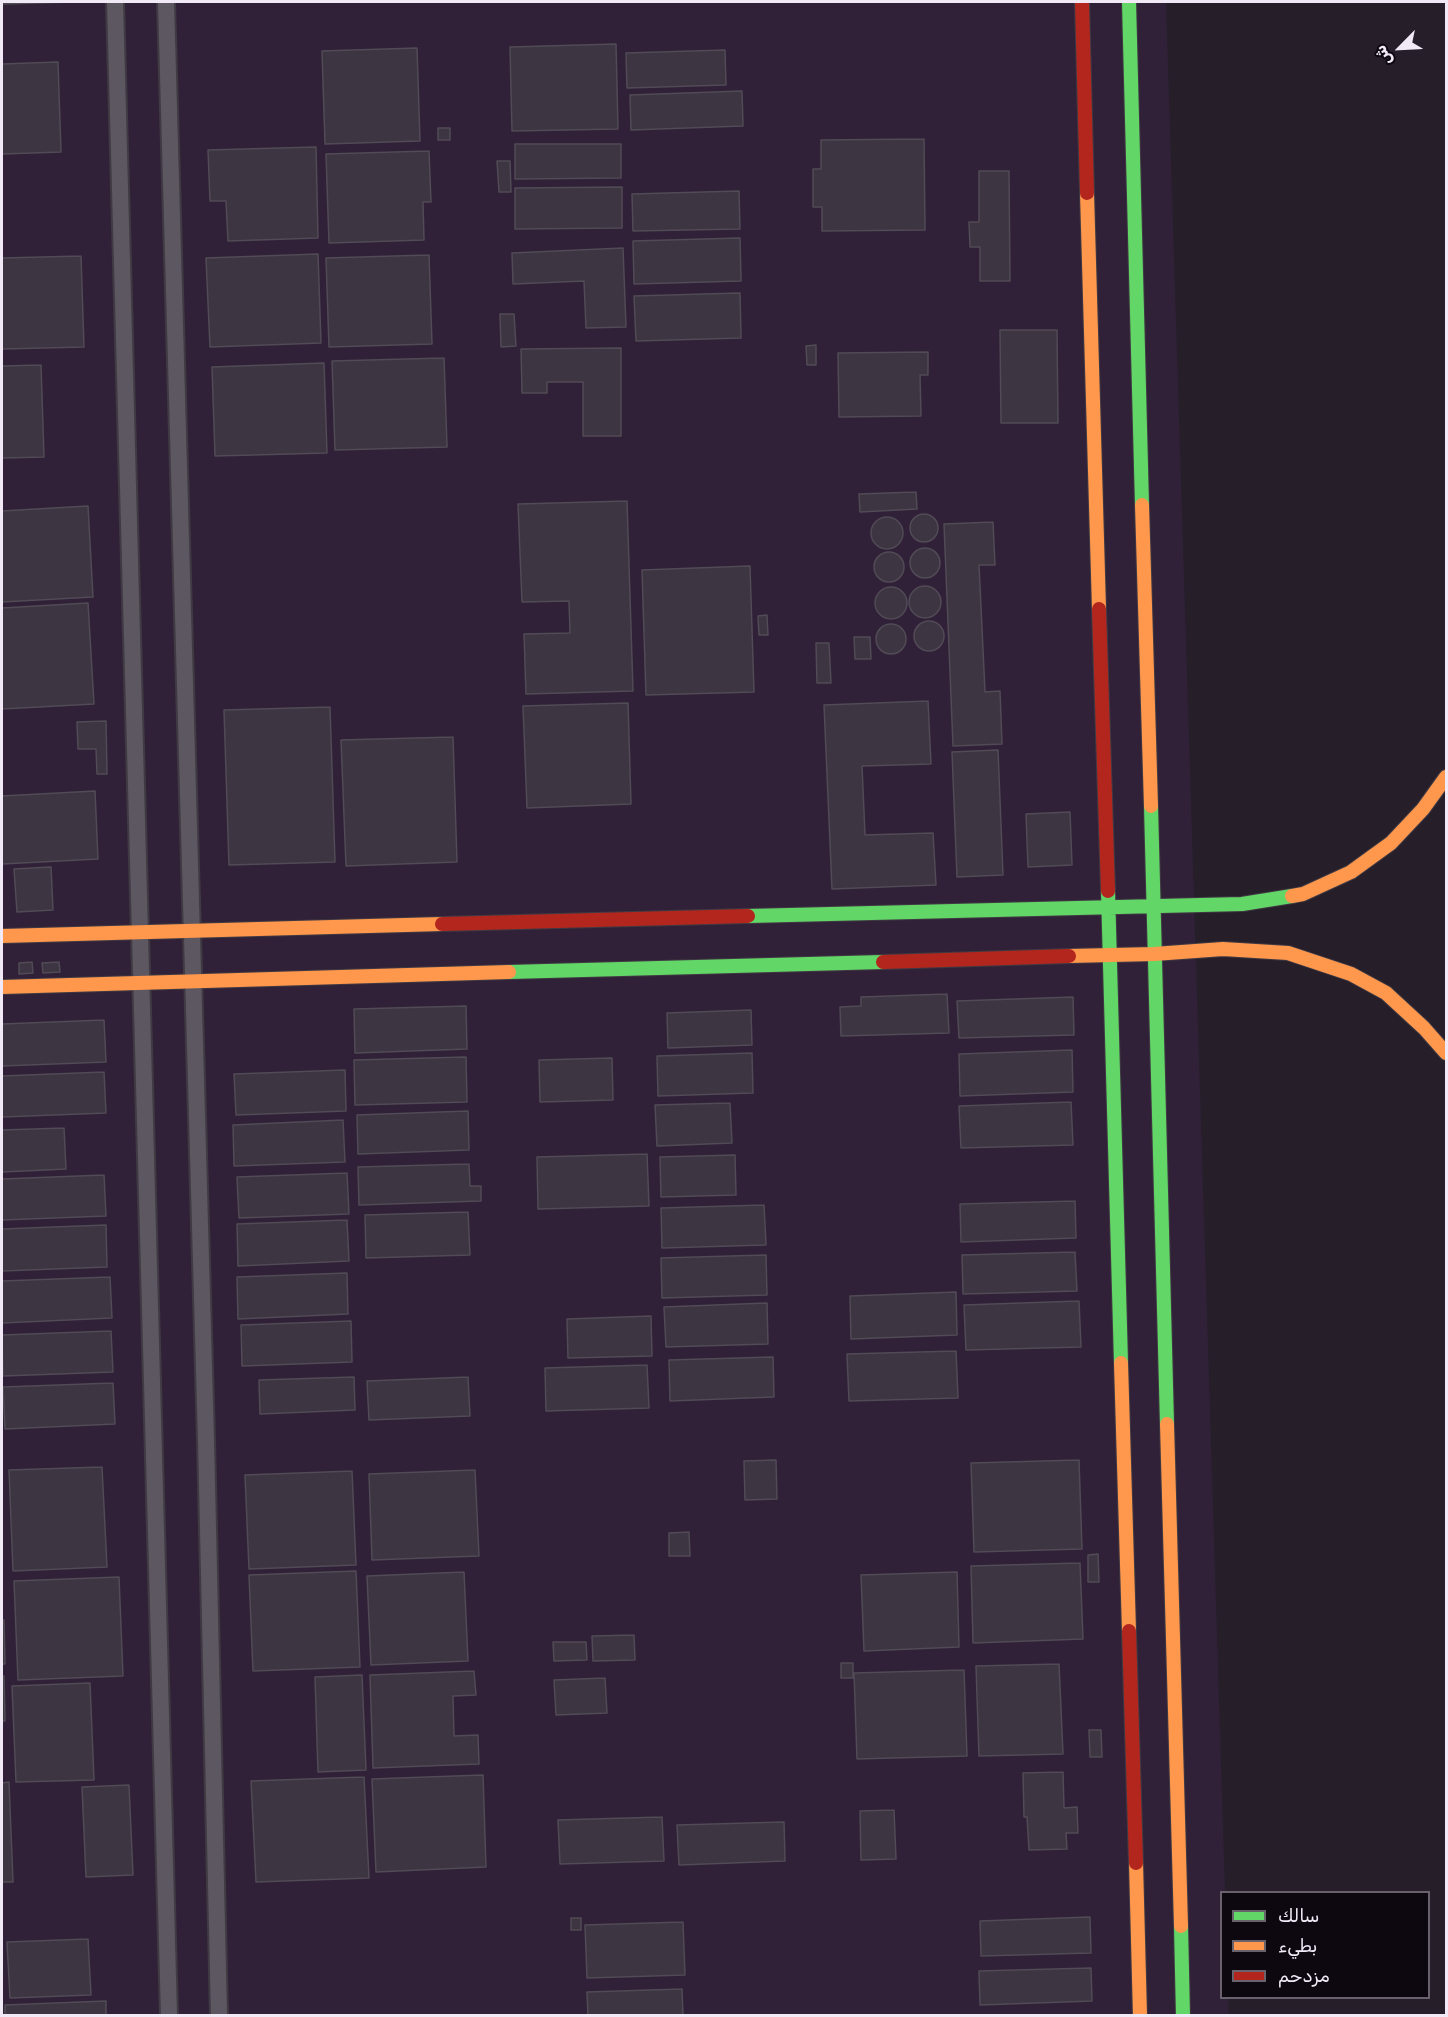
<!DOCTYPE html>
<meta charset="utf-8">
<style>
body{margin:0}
#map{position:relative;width:1448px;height:2017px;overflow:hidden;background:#261f2a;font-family:Rubik,Vazirmatn,sans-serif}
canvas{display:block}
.frame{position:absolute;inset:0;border:3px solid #f2e9f7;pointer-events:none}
.legend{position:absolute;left:1220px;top:1891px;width:210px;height:108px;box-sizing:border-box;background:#0d0810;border:2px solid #69626c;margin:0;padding:8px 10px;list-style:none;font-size:18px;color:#f2e9f7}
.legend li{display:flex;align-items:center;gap:12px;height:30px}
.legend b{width:30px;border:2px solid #69626c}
.north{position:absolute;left:1370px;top:18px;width:60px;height:60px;-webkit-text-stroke:4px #0d0810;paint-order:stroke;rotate:246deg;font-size:16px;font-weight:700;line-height:24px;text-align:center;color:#f2e9f7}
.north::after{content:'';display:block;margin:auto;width:21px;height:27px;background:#f2e9f7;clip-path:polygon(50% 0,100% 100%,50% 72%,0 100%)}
</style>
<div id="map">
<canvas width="1448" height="2017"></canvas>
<div class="frame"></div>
<ul class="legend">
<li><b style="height:8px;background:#63d668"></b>سالك</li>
<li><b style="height:8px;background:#ff974d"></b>بطيء</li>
<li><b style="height:8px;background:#b3261e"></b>مزدحم</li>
</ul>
<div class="north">ش</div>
</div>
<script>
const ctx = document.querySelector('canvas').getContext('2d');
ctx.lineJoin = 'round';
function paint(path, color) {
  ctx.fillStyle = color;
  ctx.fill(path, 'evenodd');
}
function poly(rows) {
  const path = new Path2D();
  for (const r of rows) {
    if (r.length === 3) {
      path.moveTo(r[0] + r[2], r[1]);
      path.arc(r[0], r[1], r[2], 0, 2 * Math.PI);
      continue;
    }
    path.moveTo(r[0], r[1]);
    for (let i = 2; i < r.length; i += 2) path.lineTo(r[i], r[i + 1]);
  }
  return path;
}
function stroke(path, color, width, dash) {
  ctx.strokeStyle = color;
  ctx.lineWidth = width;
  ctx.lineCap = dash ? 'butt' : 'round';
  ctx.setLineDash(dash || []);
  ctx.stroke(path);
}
const built = poly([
 [2,2,1166,2,1225,1892,1222,1892,1222,1998,1228,1998,1229,2015,2,2016]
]);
const building = poly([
 [2,2,75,2,2,4,2,2],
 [616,44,618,129,512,131,510,47,616,44],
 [417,48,420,141,325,144,322,51,417,48],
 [725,50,726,85,627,88,626,53,725,50],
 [58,62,61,152,2,154,2,64,58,62],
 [742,91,743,126,631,130,630,95,742,91],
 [438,128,450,128,450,140,438,140,438,128],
 [924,139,925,230,822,231,822,207,813,207,813,169,821,169,821,140,924,139],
 [515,144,621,144,621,178,515,179,515,144],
 [316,147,318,238,228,241,226,201,210,201,208,150,316,147],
 [429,151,431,202,423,202,424,240,329,243,326,154,429,151],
 [497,161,510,161,511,192,499,192,497,161],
 [979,171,1009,171,1010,281,980,281,980,247,970,247,969,222,979,222,979,171],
 [622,187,622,228,515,229,515,188,622,187],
 [739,191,740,229,633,231,632,194,739,191],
 [740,238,741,281,634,284,633,241,740,238],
 [623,248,626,327,586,328,584,281,513,284,512,253,623,248],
 [318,254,321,343,210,347,206,258,318,254],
 [429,255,432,344,329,347,326,258,429,255],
 [81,256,84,347,2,349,2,258,81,256],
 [740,293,741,338,636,341,634,296,740,293],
 [500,314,514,314,516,346,501,347,500,314],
 [1000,330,1057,330,1058,423,1001,423,1000,330],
 [816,345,816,365,807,365,806,346,816,345],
 [621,348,621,436,583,436,583,382,547,382,547,393,522,393,521,349,621,348],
 [928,352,928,375,920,375,921,416,839,417,838,353,928,352],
 [444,358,447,447,335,450,332,361,444,358],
 [324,363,327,453,215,456,212,367,324,363],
 [41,365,44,457,2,458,2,366,41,365],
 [916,492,917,509,860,512,859,494,916,492],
 [627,501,633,691,526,694,524,634,570,633,569,601,522,602,518,504,627,501],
 [88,506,93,597,2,602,2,511,88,506],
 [924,528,14],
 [887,533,16],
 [993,522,995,565,979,565,985,692,1000,691,1002,744,953,746,944,524,993,522],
 [925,563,15],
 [889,567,15],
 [750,566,754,692,646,695,642,570,750,566],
 [925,602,16],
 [891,603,16],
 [88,603,94,704,2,709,2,608,88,603],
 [767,615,768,635,759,635,758,616,767,615],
 [929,636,15],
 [891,639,15],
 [854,637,870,637,871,659,855,659,854,637],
 [816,643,829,643,831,683,817,683,816,643],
 [928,701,931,764,862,766,865,835,933,833,936,885,832,889,824,705,928,701],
 [628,703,631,804,527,808,523,706,628,703],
 [330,707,335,862,229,865,224,710,330,707],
 [106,721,107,774,97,774,96,749,78,749,77,722,106,721],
 [453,737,457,862,346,866,341,740,453,737],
 [998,750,1003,875,957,877,952,752,998,750],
 [95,791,98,859,2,864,2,796,95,791],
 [1070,812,1072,865,1028,867,1026,814,1070,812],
 [51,867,53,910,17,912,14,869,51,867],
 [32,962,33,973,19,974,19,963,32,962],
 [59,962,60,972,43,973,42,963,59,962],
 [947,994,949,1033,841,1036,840,1007,861,1006,861,997,947,994],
 [1073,997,1074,1035,959,1038,957,1001,1073,997],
 [466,1006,467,1049,355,1053,354,1009,466,1006],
 [751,1010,752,1045,668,1048,667,1013,751,1010],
 [104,1020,106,1062,2,1066,2,1024,104,1020],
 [1072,1050,1073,1092,960,1096,959,1054,1072,1050],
 [752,1053,753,1093,658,1096,657,1056,752,1053],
 [466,1057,467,1102,355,1105,354,1060,466,1057],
 [612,1058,613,1100,540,1102,539,1060,612,1058],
 [345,1070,346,1111,236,1115,234,1074,345,1070],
 [104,1072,106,1113,2,1117,2,1076,104,1072],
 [1071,1102,1073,1145,961,1148,959,1106,1071,1102],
 [730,1103,732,1143,657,1146,655,1105,730,1103],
 [468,1111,469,1150,358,1154,357,1115,468,1111],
 [343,1120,345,1162,234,1166,233,1125,343,1120],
 [64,1128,66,1169,2,1172,2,1130,64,1128],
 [647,1154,649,1206,538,1209,537,1157,647,1154],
 [735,1155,736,1195,661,1197,660,1157,735,1155],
 [469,1164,470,1186,481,1186,481,1201,359,1205,358,1167,469,1164],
 [347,1173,349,1214,239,1218,237,1177,347,1173],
 [104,1175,106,1216,2,1220,2,1179,104,1175],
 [1075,1201,1076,1238,961,1242,960,1204,1075,1201],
 [764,1205,766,1245,662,1248,661,1208,764,1205],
 [468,1212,470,1255,366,1258,365,1215,468,1212],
 [347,1220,349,1261,238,1266,237,1224,347,1220],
 [106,1225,107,1267,2,1271,2,1229,106,1225],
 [1075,1252,1077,1291,963,1294,962,1255,1075,1252],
 [766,1255,767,1295,662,1298,661,1258,766,1255],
 [347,1273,348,1314,238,1319,237,1277,347,1273],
 [110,1277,112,1318,2,1323,2,1281,110,1277],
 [956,1292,957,1335,851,1339,850,1296,956,1292],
 [1079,1301,1081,1347,966,1350,964,1305,1079,1301],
 [767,1303,768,1344,666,1347,664,1307,767,1303],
 [651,1316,652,1356,568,1358,567,1319,651,1316],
 [351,1321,352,1362,242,1366,241,1325,351,1321],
 [111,1331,113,1372,3,1376,2,1335,111,1331],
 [956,1351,958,1398,849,1401,847,1354,956,1351],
 [773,1357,774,1397,670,1401,669,1360,773,1357],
 [647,1365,649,1408,546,1411,545,1368,647,1365],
 [354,1377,355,1410,260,1414,259,1380,354,1377],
 [468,1377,470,1416,369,1420,367,1381,468,1377],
 [113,1383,115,1424,5,1429,3,1387,113,1383],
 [776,1460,777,1499,745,1500,744,1461,776,1460],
 [1079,1460,1082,1549,974,1552,971,1463,1079,1460],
 [102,1467,107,1567,13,1571,9,1470,102,1467],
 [475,1470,479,1556,372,1560,369,1474,475,1470],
 [352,1471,356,1565,249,1569,245,1475,352,1471],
 [689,1532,690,1556,669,1556,669,1533,689,1532],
 [1098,1554,1099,1582,1088,1582,1088,1555,1098,1554],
 [1080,1563,1083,1639,973,1643,971,1566,1080,1563],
 [356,1571,360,1667,253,1671,249,1575,356,1571],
 [464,1572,468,1661,371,1665,367,1576,464,1572],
 [957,1572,959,1647,864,1651,861,1575,957,1572],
 [119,1577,123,1676,18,1680,14,1581,119,1577],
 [2,1620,4,1620,5,1664,2,1664,2,1620],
 [634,1635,635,1660,593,1661,592,1636,634,1635],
 [553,1642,586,1642,587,1660,554,1661,553,1642],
 [841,1663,853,1663,853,1678,841,1678,841,1663],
 [1059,1664,1063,1754,979,1756,976,1666,1059,1664],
 [964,1670,967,1756,857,1759,854,1673,964,1670],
 [474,1671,476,1695,453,1696,454,1736,478,1735,479,1764,373,1768,370,1675,474,1671],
 [362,1675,366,1770,318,1772,315,1677,362,1675],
 [2,1676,4,1676,5,1721,2,1721,2,1676],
 [605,1678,607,1713,556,1715,554,1680,605,1678],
 [90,1683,94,1780,16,1782,12,1686,90,1683],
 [1089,1730,1101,1730,1102,1757,1090,1757,1089,1730],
 [1063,1772,1064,1808,1077,1807,1078,1833,1066,1833,1067,1849,1029,1850,1027,1817,1024,1817,1023,1773,1063,1772],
 [483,1775,486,1867,376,1872,372,1779,483,1775],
 [364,1777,369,1878,256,1882,251,1781,364,1777],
 [9,1782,13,1882,2,1882,2,1783,9,1782],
 [129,1785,133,1875,86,1877,82,1787,129,1785],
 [894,1810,896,1859,861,1860,860,1811,894,1810],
 [662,1817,664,1861,560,1864,558,1820,662,1817],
 [784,1822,785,1861,679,1865,677,1825,784,1822],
 [1090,1917,1091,1953,981,1956,980,1921,1090,1917],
 [571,1918,581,1918,581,1930,571,1930,571,1918],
 [683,1922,685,1975,587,1978,585,1925,683,1922],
 [88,1939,91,1995,10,1998,7,1942,88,1939],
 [1091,1968,1092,2001,980,2005,979,1971,1091,1968],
 [682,1989,683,2016,588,2016,587,1992,682,1989],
 [106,2001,106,2016,5,2016,5,2005,106,2001]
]);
const street = poly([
 [115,2,169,2016],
 [166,2,206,1440,219,2016]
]);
const fast = poly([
 [1129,2,1142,505],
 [1151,806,1167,1424],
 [1108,891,1121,1363],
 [748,916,1242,904,1292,896],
 [509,972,883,962],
 [1181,1926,1183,2016]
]);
const slow = poly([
 [1087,193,1099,609],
 [1142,505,1151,806],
 [1292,896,1303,894,1351,872,1391,843,1423,809,1446,777],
 [2,936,442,924],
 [1069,956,1154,954,1223,949,1288,953,1351,974,1386,993,1424,1028,1446,1053],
 [2,987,509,972],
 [1121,1363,1129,1631],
 [1167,1424,1181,1926],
 [1136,1863,1140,2016]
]);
const jam = poly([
 [1082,2,1087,193],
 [1099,609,1108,891],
 [442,924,748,916],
 [883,962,1069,956],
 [1129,1631,1136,1863]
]);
paint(built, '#302138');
paint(building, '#3d3541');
stroke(building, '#514b56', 1.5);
stroke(street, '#403a43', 20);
stroke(fast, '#403a43', 16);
stroke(slow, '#403a43', 16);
stroke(jam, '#403a43', 16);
stroke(street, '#5d5761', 16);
stroke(fast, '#63d668', 14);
stroke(slow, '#ff974d', 14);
stroke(jam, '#b3261e', 14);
</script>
